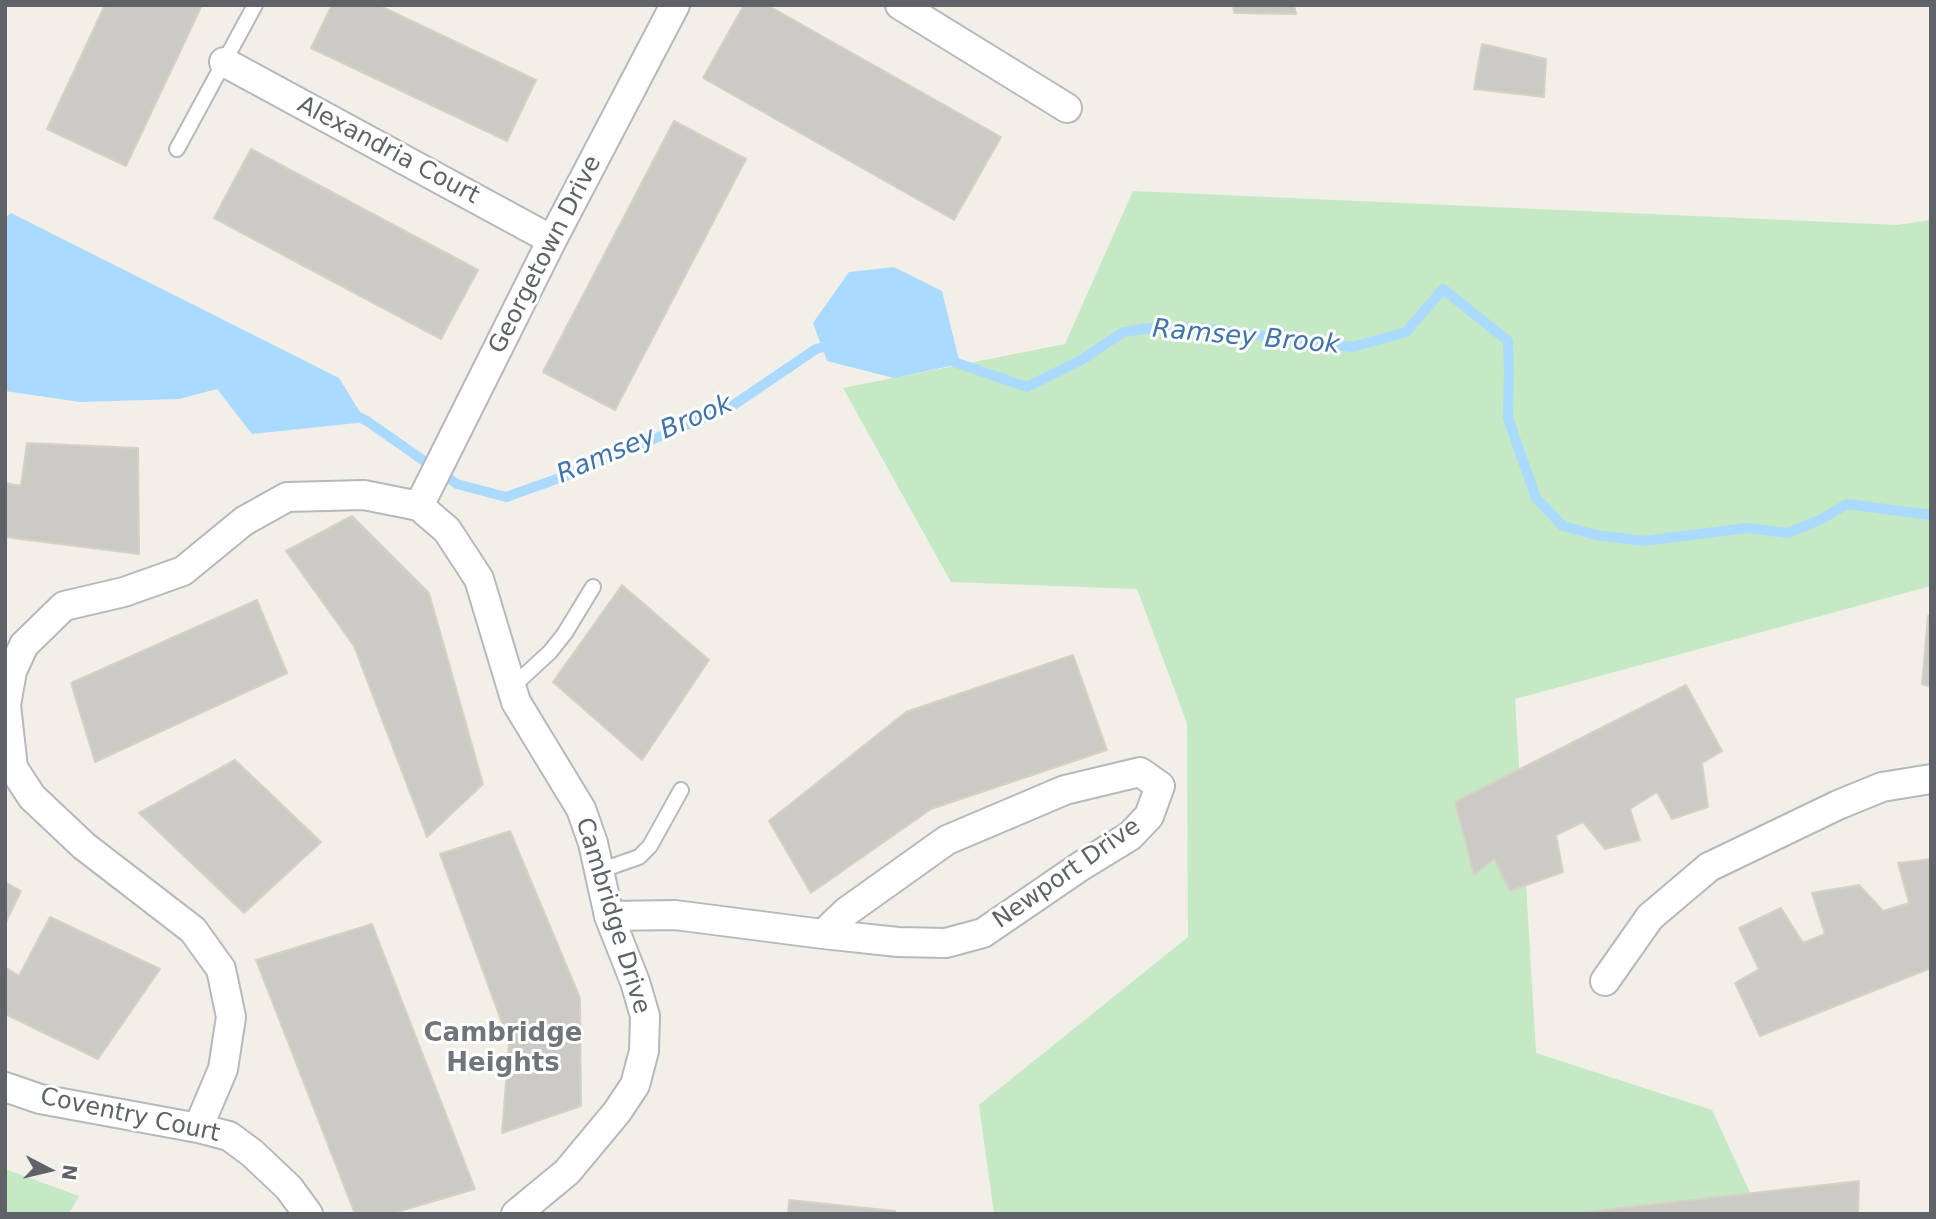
<!DOCTYPE html>
<style>
body{margin:0}
#map{position:relative;width:1936px;height:1219px;overflow:hidden;background:#f1efe8;font-family:"DejaVu Sans",sans-serif}
canvas{display:block}
.frame{position:absolute;inset:0;border:7px solid #5f6368;pointer-events:none}
.north{position:absolute;left:14px;top:1135px;width:70px;height:70px;-webkit-text-stroke:5px #fff;paint-order:stroke;rotate:97deg;font-size:19px;font-weight:700;line-height:28px;text-align:center;color:#5f6368}
.north::after{content:'';display:block;margin:auto;width:24px;height:32px;background:#5f6368;clip-path:polygon(50% 0,100% 100%,50% 72%,0 100%)}
</style>
<div id="map">
<canvas width="1936" height="1219"></canvas>
<div class="frame"></div>
<div class="north">N</div>
</div>
<script>
const ctx = document.querySelector('canvas').getContext('2d');
ctx.lineJoin = 'round';
function paint(path, color) {
  ctx.fillStyle = color;
  ctx.fill(path, 'evenodd');
}
function poly(rows) {
  const path = new Path2D();
  for (const r of rows) {
    path.moveTo(r[0], r[1]);
    for (let i = 2; i < r.length; i += 2) path.lineTo(r[i], r[i + 1]);
  }
  return path;
}
function stroke(path, color, width, dash) {
  ctx.strokeStyle = color;
  ctx.lineWidth = width;
  ctx.lineCap = dash ? 'butt' : 'round';
  ctx.setLineDash(dash || []);
  ctx.stroke(path);
}
function drawText(font, color, halo, rows, align = 'center') {
  ctx.font = font + ' "DejaVu Sans",sans-serif';
  ctx.lineWidth = 6;
  ctx.setLineDash([]);
  ctx.textBaseline = 'middle';
  ctx.strokeStyle = halo;
  ctx.fillStyle = color;
  for (const [text, x, y, turn = 0] of rows) {
    ctx.save();
    ctx.translate(x, y);
    ctx.rotate((+turn || 0) * Math.PI / 180);
    ctx.textAlign = isNaN(turn) ? turn : align;
    if (halo) ctx.strokeText(text, 0, 0);
    ctx.fillText(text, 0, 0);
    ctx.restore();
  }
}
const green = poly([
 [1133,191,1897,225,1931,220,1931,586,1515,699,1536,1053,1712,1110,1760,1214,994,1214,979,1105,1188,937,1187,723,1137,589,951,582,843,388,1065,344],
 [5,1169,79,1196,69,1214,5,1214]
]);
const water = poly([
 [11,213,339,378,366,422,252,434,217,389,179,399,80,402,5,391,5,218],
 [894,267,942,291,960,364,894,378,827,361,813,323,849,272]
]);
const stream = poly([
 [948,360,1027,387,1083,359,1123,332,1156,327,1203,328,1352,347,1406,332,1443,289,1508,341,1509,370,1508,418,1536,498,1563,526,1596,535,1644,541,1746,528,1788,533,1822,519,1847,504,1931,515],
 [351,413,367,421,457,484,506,497,568,475,732,406,816,349,836,344]
]);
const building = poly([
 [105,5,202,5,126,166,47,129,105,5],
 [332,5,378,5,536,80,507,141,311,48,332,5],
 [744,5,767,5,1001,137,954,220,703,78,744,5],
 [1233,5,1294,5,1296,14,1234,13,1233,5],
 [1482,44,1546,59,1544,97,1474,89,1482,44],
 [674,121,746,159,615,410,543,372,674,121],
 [251,149,478,270,441,339,214,218,251,149],
 [27,443,138,448,139,554,5,537,5,483,21,486,27,443],
 [352,516,429,593,483,784,427,837,354,646,286,551,352,516],
 [622,585,709,660,642,760,553,682,622,585],
 [257,600,287,673,95,762,71,683,257,600],
 [1928,616,1931,616,1931,687,1922,684,1928,616],
 [1073,655,1107,750,931,809,811,893,769,821,906,712,1073,655],
 [1686,685,1722,751,1702,763,1708,807,1672,819,1657,792,1630,809,1640,840,1605,849,1583,822,1556,835,1563,872,1510,891,1494,859,1474,875,1455,802,1686,685],
 [235,760,321,842,244,913,139,813,235,760],
 [510,831,580,998,581,1106,502,1133,509,1042,440,854,510,831],
 [1931,859,1931,968,1760,1036,1735,983,1759,969,1739,928,1781,908,1803,943,1825,934,1812,893,1859,885,1883,911,1909,903,1898,863,1931,859],
 [5,882,21,891,5,924,5,882],
 [50,917,160,969,98,1059,5,1014,5,967,19,976,50,917],
 [372,924,475,1189,390,1214,355,1214,256,960,372,924],
 [1859,1181,1858,1214,1585,1214,1586,1212,1859,1181],
 [789,1200,895,1211,895,1214,788,1214,789,1200]
]);
const lane = poly([
 [177,149,255,5],
 [512,687,550,652,565,633,593,587],
 [599,871,639,857,650,846,681,790]
]);
const street = poly([
 [900,5,1067,108],
 [224,62,552,240],
 [419,506,552,240,675,5],
 [609,916,675,915,823,934,898,942,946,943,983,933,1081,866,1130,836,1149,816,1160,786,1140,772,1065,790,947,840,846,912,823,934],
 [1605,981,1650,917,1709,867,1838,805,1882,787,1931,779],
 [5,1087,40,1099,198,1128,229,1136,252,1153,289,1188,308,1214],
 [198,1128,223,1069,231,1017,221,969,193,930,84,846,32,797,13,768,6,705,12,671,24,645,64,606,124,592,183,571,244,521,287,497,364,495,419,506,447,530,479,579,516,702,581,809,593,843,609,916,635,982,645,1016,644,1051,635,1085,617,1112,567,1172,516,1214]
]);
const streetNames = [
 ["Alexandria Court",388,151,28],
 ["Georgetown Drive",546,255,-63],
 ["Newport Drive",1067,874,-35],
 ["Cambridge Drive",612,916,73],
 ["Coventry Court",130,1116,12]
];
const waterNames = [
 ["Ramsey Brook",1246,338,5],
 ["Ramsey Brook",645,440,-23]
];
const neighbourhoodNames = [
 ["Cambridge",503,1034],
 ["Heights",503,1064]
];
paint(green, '#c5e8c5');
paint(water, '#aadaff');
stroke(stream, '#aadaff', 10);
paint(building, '#cccac5');
stroke(building, '#d6d1c6', 2);
stroke(lane, '#b5b8bc', 18);
stroke(street, '#b5b8bc', 32);
stroke(lane, '#fff', 14);
stroke(street, '#fff', 28);
drawText('24px', '#5f6368', '#fff', streetNames);
drawText('italic 26px', '#4174aa', '#fff', waterNames);
drawText('bold 26px', '#70757a', '#fff', neighbourhoodNames);
</script>
